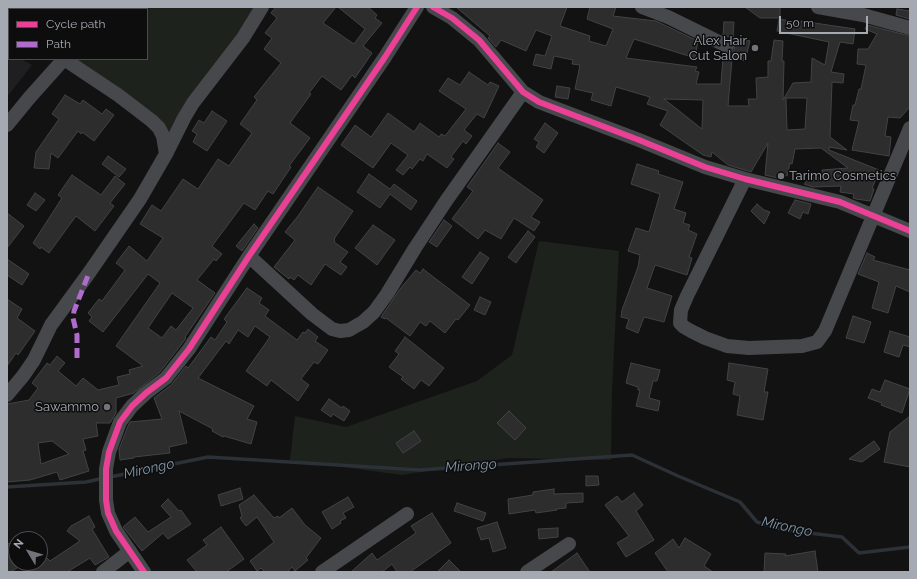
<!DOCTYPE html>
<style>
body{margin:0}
#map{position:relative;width:917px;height:579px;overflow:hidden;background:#121213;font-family:Raleway,sans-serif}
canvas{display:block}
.frame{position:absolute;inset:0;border:8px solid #a5a9b2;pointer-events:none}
.legend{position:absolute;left:8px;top:8px;width:140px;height:52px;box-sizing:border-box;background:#0d0d0e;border:1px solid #4a4b50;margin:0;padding:5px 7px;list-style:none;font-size:12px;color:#a5a9b2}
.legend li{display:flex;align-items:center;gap:8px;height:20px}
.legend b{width:20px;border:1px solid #4a4b50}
.north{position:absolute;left:8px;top:531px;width:40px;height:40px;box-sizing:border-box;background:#0d0d0e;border:1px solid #4a4b50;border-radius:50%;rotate:308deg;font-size:11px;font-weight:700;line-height:16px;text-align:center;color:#a5a9b2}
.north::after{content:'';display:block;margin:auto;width:14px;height:18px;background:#72747a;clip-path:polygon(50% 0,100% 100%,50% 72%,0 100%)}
.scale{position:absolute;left:779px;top:16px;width:89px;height:18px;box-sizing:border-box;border:2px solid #a5a9b2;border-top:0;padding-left:5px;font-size:12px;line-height:14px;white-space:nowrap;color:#a5a9b2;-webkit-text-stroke:3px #0d0d0e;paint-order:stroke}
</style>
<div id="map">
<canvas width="917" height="579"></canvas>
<div class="frame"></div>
<ul class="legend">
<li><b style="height:5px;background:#ea4096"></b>Cycle path</li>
<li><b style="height:5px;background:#b06ccc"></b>Path</li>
</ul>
<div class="north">N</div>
<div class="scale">50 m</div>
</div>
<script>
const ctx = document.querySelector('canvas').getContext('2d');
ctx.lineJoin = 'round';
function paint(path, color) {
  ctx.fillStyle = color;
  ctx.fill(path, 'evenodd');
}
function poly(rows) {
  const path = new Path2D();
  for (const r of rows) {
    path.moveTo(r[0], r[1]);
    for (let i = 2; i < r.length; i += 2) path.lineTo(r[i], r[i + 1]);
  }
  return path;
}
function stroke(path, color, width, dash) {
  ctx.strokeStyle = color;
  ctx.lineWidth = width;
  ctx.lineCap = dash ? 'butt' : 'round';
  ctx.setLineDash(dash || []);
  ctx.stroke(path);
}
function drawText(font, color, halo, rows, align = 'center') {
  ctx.font = font + ' Raleway,sans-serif';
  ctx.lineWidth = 3;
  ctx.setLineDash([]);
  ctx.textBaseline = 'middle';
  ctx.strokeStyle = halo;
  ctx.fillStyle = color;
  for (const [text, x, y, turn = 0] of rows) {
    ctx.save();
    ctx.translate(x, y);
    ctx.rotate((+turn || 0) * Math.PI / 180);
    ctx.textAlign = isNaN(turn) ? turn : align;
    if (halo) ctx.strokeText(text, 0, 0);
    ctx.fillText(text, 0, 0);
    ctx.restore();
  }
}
const built = poly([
 [7,51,9,52,9,59,21,59,32,65,7,97]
]);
const green = poly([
 [116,7,263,7,170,137,76,59,147,59,147,9,115,9],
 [539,241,619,251,612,390,611,460,508,458,402,475,290,460,295,416,346,427,477,381,512,355]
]);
const stream = poly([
 [110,477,208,457,420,470,632,455,678,476,740,502,757,522,785,530,842,537,859,553,910,547],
 [7,487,86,482,104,478]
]);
const building = poly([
 [276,7,336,7,323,23,354,44,365,29,338,7,368,7,377,15,375,18,382,23,363,46,372,53,355,78,352,75,341,90,322,76,309,93,311,94,290,123,310,138,289,166,291,167,273,194,268,191,255,210,244,203,212,246,222,254,216,261,214,259,197,280,215,293,185,337,186,338,184,341,160,372,134,393,116,398,116,413,110,423,96,423,98,436,83,439,86,450,83,451,89,471,60,480,57,472,30,480,7,482,7,404,29,400,38,388,32,383,47,363,50,365,57,356,65,363,58,371,76,386,83,378,98,390,119,385,117,377,130,374,129,370,143,366,116,346,160,283,148,274,103,332,89,321,92,317,88,313,99,299,102,301,125,270,116,263,129,246,147,261,163,238,140,224,152,205,161,211,183,179,198,189,218,159,229,166,252,133,240,124,257,100,254,97,281,63,264,49,272,38,265,33,277,18,271,13,276,7],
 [172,293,193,308,176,330,171,326,162,338,148,328,172,293],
 [52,441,69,454,41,464,38,443,52,441],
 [456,7,567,7,560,26,590,36,589,41,606,46,613,29,587,19,590,7,616,7,613,16,656,21,698,41,695,58,634,39,626,58,697,67,695,71,699,72,696,84,721,84,723,58,732,59,728,106,749,106,748,99,757,99,756,78,768,77,768,61,771,61,774,40,783,41,782,61,784,61,783,100,793,83,811,82,812,58,825,65,829,42,777,31,779,19,801,23,801,21,855,29,853,44,840,42,831,72,844,74,843,83,832,82,830,137,847,150,829,147,829,150,879,170,872,189,874,189,870,201,856,199,853,198,854,194,840,192,841,186,813,187,804,184,809,178,823,177,822,170,848,168,821,148,795,149,792,164,790,163,787,176,783,175,782,179,765,175,768,143,751,172,728,165,712,152,711,157,703,155,660,125,668,111,647,104,650,97,616,87,611,106,591,100,593,93,575,89,580,65,572,64,573,60,554,56,551,69,533,65,536,54,545,56,552,36,536,30,526,51,501,40,496,47,488,38,490,36,456,7],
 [786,98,807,98,805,129,787,130,786,98],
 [664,99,703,100,702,129,673,106,664,99],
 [745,7,780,7,780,18,760,18,745,7],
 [897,9,910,11,910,19,896,15,897,9],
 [724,22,734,22,733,37,750,41,745,61,728,57,728,54,734,50,735,45,732,40,733,38,723,35,724,22],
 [867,25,910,36,910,107,900,118,888,117,885,136,891,137,889,156,852,150,859,121,850,120,853,105,855,105,859,89,861,89,866,65,857,64,858,49,868,49,877,34,865,29,867,25],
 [469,72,488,85,490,82,499,86,484,118,477,114,464,130,472,136,466,144,463,141,451,157,454,159,447,168,427,154,423,161,420,159,412,169,410,167,403,175,396,170,408,155,391,143,373,168,341,145,355,125,371,137,388,113,414,132,420,123,439,137,441,134,445,136,466,109,439,91,448,78,460,85,469,72],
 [557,86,570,88,568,99,555,97,557,86],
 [65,95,80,104,83,100,102,114,106,109,114,115,94,141,82,132,81,134,78,131,58,158,51,153,49,169,34,168,36,152,59,119,52,114,65,95],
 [212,111,227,121,207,151,193,142,197,134,192,131,199,120,204,123,212,111],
 [545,123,558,133,544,153,536,147,539,142,534,139,545,123],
 [498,143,510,152,498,168,543,200,531,217,540,222,534,231,514,218,501,239,485,230,478,239,452,219,473,191,467,187,498,143],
 [108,156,126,169,119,177,102,164,108,156],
 [637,164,659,171,658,174,683,182,674,209,686,213,683,223,690,225,688,230,697,234,689,257,692,258,687,275,655,265,647,288,672,296,664,322,644,317,638,333,626,328,629,319,621,317,622,310,638,267,640,255,628,251,636,228,649,232,660,194,631,184,637,164],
 [369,174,390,189,394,184,417,201,411,210,390,194,380,208,357,192,369,174],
 [72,175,101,195,115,176,125,184,110,203,114,206,95,231,76,216,49,253,41,247,40,249,33,243,62,198,58,195,72,175],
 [318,187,353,211,334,239,335,240,334,242,348,252,340,262,347,267,341,275,325,264,311,285,298,275,294,280,290,277,289,279,274,267,295,240,285,232,298,216,318,187],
 [35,193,45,200,36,211,27,205,35,193],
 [795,200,811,204,808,214,803,212,800,219,788,213,795,200],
 [757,204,764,210,770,212,764,224,751,211,757,204],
 [7,213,24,226,7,248,7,213],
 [444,220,452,226,437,247,429,242,444,220],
 [254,224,258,228,242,251,236,246,254,224],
 [373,225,395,240,377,265,355,248,373,225],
 [528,231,535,237,516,263,508,257,528,231],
 [480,252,489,258,472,284,462,277,480,252],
 [867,253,875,257,873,260,910,270,910,292,896,286,888,313,872,308,879,282,858,274,867,253],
 [7,259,29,274,22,285,7,275,7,259],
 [423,269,470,305,458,320,456,319,445,333,430,321,426,326,420,322,410,336,386,318,385,319,381,317,400,289,416,270,420,273,423,269],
 [247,288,262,298,259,303,269,310,265,316,297,340,303,332,305,333,308,329,318,337,315,341,328,350,318,364,314,362,301,379,309,385,298,401,271,380,267,386,246,371,270,337,255,326,248,337,238,330,229,344,226,341,198,378,254,406,247,419,257,422,251,444,224,436,223,437,212,431,213,429,179,411,187,443,169,447,170,453,134,457,134,458,120,460,119,449,128,426,130,422,162,419,154,398,171,385,186,366,188,368,211,337,215,340,227,322,224,319,247,288],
 [480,297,491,302,485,315,474,310,480,297],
 [7,299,22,309,17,318,35,331,18,355,16,353,7,366,7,299],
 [853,316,871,322,864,343,846,338,853,316],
 [890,331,910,337,910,347,903,345,899,357,884,352,890,331],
 [405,337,444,368,429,386,421,380,414,389,401,379,403,377,389,367,399,354,395,351,405,337],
 [631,363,660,370,657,381,653,381,649,398,660,401,658,411,636,406,640,390,638,390,638,387,626,383,631,363],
 [729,363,768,369,764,392,768,392,763,420,737,415,740,396,733,394,735,382,727,380,729,363],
 [885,380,910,389,902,413,881,405,882,403,868,398,872,389,880,392,885,380],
 [329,399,342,408,343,406,350,411,344,421,333,414,331,417,321,410,329,399],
 [509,411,526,428,515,440,497,423,509,411],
 [910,416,910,467,884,462,890,432,910,416],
 [414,431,421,441,403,453,396,443,414,431],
 [874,441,880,449,862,462,849,459,874,441],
 [586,476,598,476,599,485,586,486,586,476],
 [240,488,243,499,221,506,218,495,240,488],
 [554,489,554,494,583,493,583,502,566,503,566,508,556,509,557,510,536,513,535,510,509,514,508,499,533,495,533,492,554,489],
 [634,493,643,505,636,511,654,540,626,557,617,543,629,536,605,505,617,496,622,502,634,493],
 [254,495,274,518,278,516,279,518,292,508,305,525,321,538,306,558,308,560,295,571,292,567,287,572,265,572,261,568,257,571,250,561,274,542,257,517,246,526,240,518,242,516,239,505,254,495],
 [348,497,354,507,343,513,346,518,340,521,341,523,332,529,322,512,348,497],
 [168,499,179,511,181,510,191,524,168,539,163,533,142,551,123,527,135,517,148,532,171,517,161,506,168,499],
 [457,503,486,513,483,521,454,511,457,503],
 [432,513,451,543,410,572,397,572,392,564,382,572,351,572,372,553,377,560,416,533,411,526,432,513],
 [89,516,95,527,92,529,109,557,95,565,90,558,67,572,28,572,37,563,40,563,40,560,45,556,50,561,80,541,67,531,71,526,89,516],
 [497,522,506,548,493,552,489,538,481,540,477,528,497,522],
 [221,527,244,559,226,572,197,572,187,560,207,545,203,540,221,527],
 [558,528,558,537,539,539,538,529,558,528],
 [685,538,711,554,704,566,713,572,668,572,655,553,673,539,679,548,685,538],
 [16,542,16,563,19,563,20,566,11,572,7,572,7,544,16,542],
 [815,551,818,572,764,572,765,553,786,554,785,556,815,551],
 [577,553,590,572,551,572,577,553],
 [449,560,461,572,437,572,449,560]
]);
const minor = poly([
 [433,7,452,18,479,40,523,92,539,102,639,140,705,167,745,179,840,202,910,231],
 [642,7,668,17,727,46],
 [818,7,863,15,910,28],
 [104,9,106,7],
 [64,59,118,95,152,121,159,128,163,136,166,154],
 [7,125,30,97,64,59],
 [745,179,687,296,681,310,680,323,684,327,691,331,705,338,727,346,749,348,802,346,817,342,825,331,910,128],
 [249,256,312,314,332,329,340,331,349,330,363,322,374,312,387,294,415,248,446,201,523,92],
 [7,395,23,376,34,360,51,325,89,273,140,199,166,154,184,118,193,103,243,38,262,7],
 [103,572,130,551],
 [144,572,116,531,108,513,106,500,106,469,109,452,120,422,132,406,146,393,166,378,189,349,249,256,385,57,417,7],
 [322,572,407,514],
 [527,572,569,544]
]);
const quiet = poly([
 [77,358,77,335,73,318,74,311,89,273]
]);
const cycleway = poly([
 [433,7,452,18,479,40,523,92,539,102,639,140,705,167,745,179,840,202,910,231],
 [144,572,116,531,108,513,106,500,106,469,109,452,120,422,132,406,146,393,166,378,189,349,249,256,385,57,417,7]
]);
const markers = [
 [755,48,4,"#72747a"],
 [781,176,4,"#72747a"],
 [107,407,4,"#72747a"]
];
const poiNames = [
 ["Alex Hair",747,41],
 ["Cut Salon",747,56],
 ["Tarimo Cosmetics",789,176,"left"],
 ["Sawammo",99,407]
];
const waterNames = [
 ["Mirongo",471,466,-4],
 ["Mirongo",149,469,-12],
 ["Mirongo",787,527,12]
];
paint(built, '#1f1f21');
paint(green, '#1d221d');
stroke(stream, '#2b3136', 3.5);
paint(building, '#2d2d2e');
stroke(building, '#424346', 1);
stroke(minor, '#47484b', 14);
stroke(quiet, '#b06ccc', 5, [10, 5]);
stroke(cycleway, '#ea4096', 6);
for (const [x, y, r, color] of markers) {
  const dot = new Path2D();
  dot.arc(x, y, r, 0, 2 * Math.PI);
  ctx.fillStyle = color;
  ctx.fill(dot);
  stroke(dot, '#0d0d0e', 1.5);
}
drawText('13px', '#a5a9b2', '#0d0d0e', poiNames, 'right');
drawText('italic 14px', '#8097a9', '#0d0d0e', waterNames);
</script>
